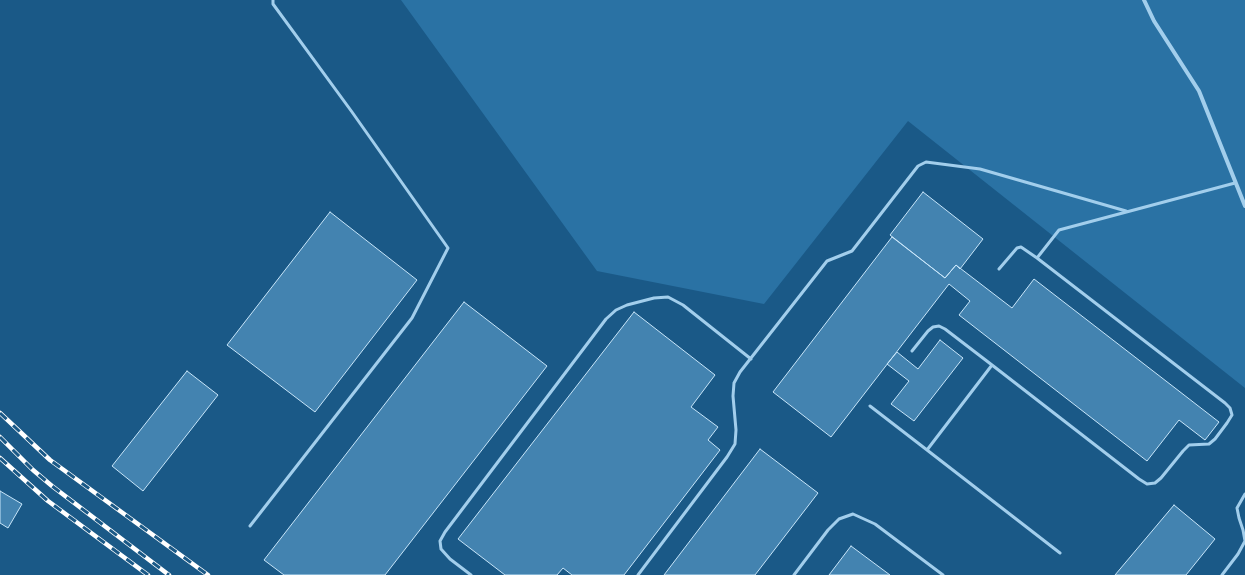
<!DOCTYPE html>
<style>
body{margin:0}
canvas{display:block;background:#1a5987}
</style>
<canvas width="1245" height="575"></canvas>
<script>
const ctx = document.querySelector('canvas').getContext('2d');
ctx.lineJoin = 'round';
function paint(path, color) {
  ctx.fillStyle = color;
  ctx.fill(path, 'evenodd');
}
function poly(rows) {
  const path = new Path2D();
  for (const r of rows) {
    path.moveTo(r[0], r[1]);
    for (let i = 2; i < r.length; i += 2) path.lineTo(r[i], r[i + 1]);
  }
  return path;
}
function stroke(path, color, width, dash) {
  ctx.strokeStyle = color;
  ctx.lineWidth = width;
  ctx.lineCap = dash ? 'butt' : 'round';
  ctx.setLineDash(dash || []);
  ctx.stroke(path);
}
const green = poly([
 [401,0,1245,0,1245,388,908,121,764,304,597,271]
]);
const building = poly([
 [923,192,983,239,960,269,956,265,945,278,890,235,923,192],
 [330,212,417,280,315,412,227,345,330,212],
 [892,237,945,278,956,265,1012,308,1034,279,1219,422,1205,440,1179,420,1147,461,959,315,970,301,949,284,831,437,773,392,892,237],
 [464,302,547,366,385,575,284,575,264,560,464,302],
 [634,312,715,375,691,407,718,427,708,440,720,450,624,575,572,575,563,568,557,575,505,575,458,539,634,312],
 [940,340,963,358,914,421,891,404,909,381,887,364,897,352,918,369,940,340],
 [187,371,218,395,143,491,112,466,187,371],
 [760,449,818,493,755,575,664,575,760,449],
 [0,491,22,504,8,528,0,523,0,491],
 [1174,505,1215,539,1186,575,1115,575,1174,505],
 [851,546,890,575,829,575,851,546]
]);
const lane = poly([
 [999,269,1017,248,1021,247,1037,258],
 [912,351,928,331,933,327,939,326,945,329,992,365],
 [870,406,927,450],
 [250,526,412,318,448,248,352,112,273,4,273,0],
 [1060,553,927,450,992,365,1139,479,1147,484,1155,483,1161,478,1183,451,1189,445,1209,444,1215,439,1227,423,1232,415,1230,408,1225,403,1037,258,1059,230,1235,183],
 [471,575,450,559,441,549,440,541,445,532,606,319,616,310,627,305,654,298,668,297,683,305,751,359],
 [638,575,727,457,735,444,736,430,733,396,734,383,740,372,827,261,852,251,918,166,926,162,980,169,1126,211],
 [794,575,828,530,839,519,853,514,875,524,943,575],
 [1222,575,1238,554,1245,541,1243,530,1239,518,1237,508,1245,494]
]);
const street = poly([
 [1144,0,1154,21,1199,91,1245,206]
]);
const rail = poly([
 [0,413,50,460,208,575],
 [0,437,33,470,52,486,169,575],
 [0,458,48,501,148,575]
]);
paint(green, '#2a72a4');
paint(building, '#4383b0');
stroke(building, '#c7e5f9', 1);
stroke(lane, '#a2ceec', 3);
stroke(street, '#a2ceec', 4);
stroke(rail, '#fff', 4.5);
stroke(rail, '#1a5987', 3, [9]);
</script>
